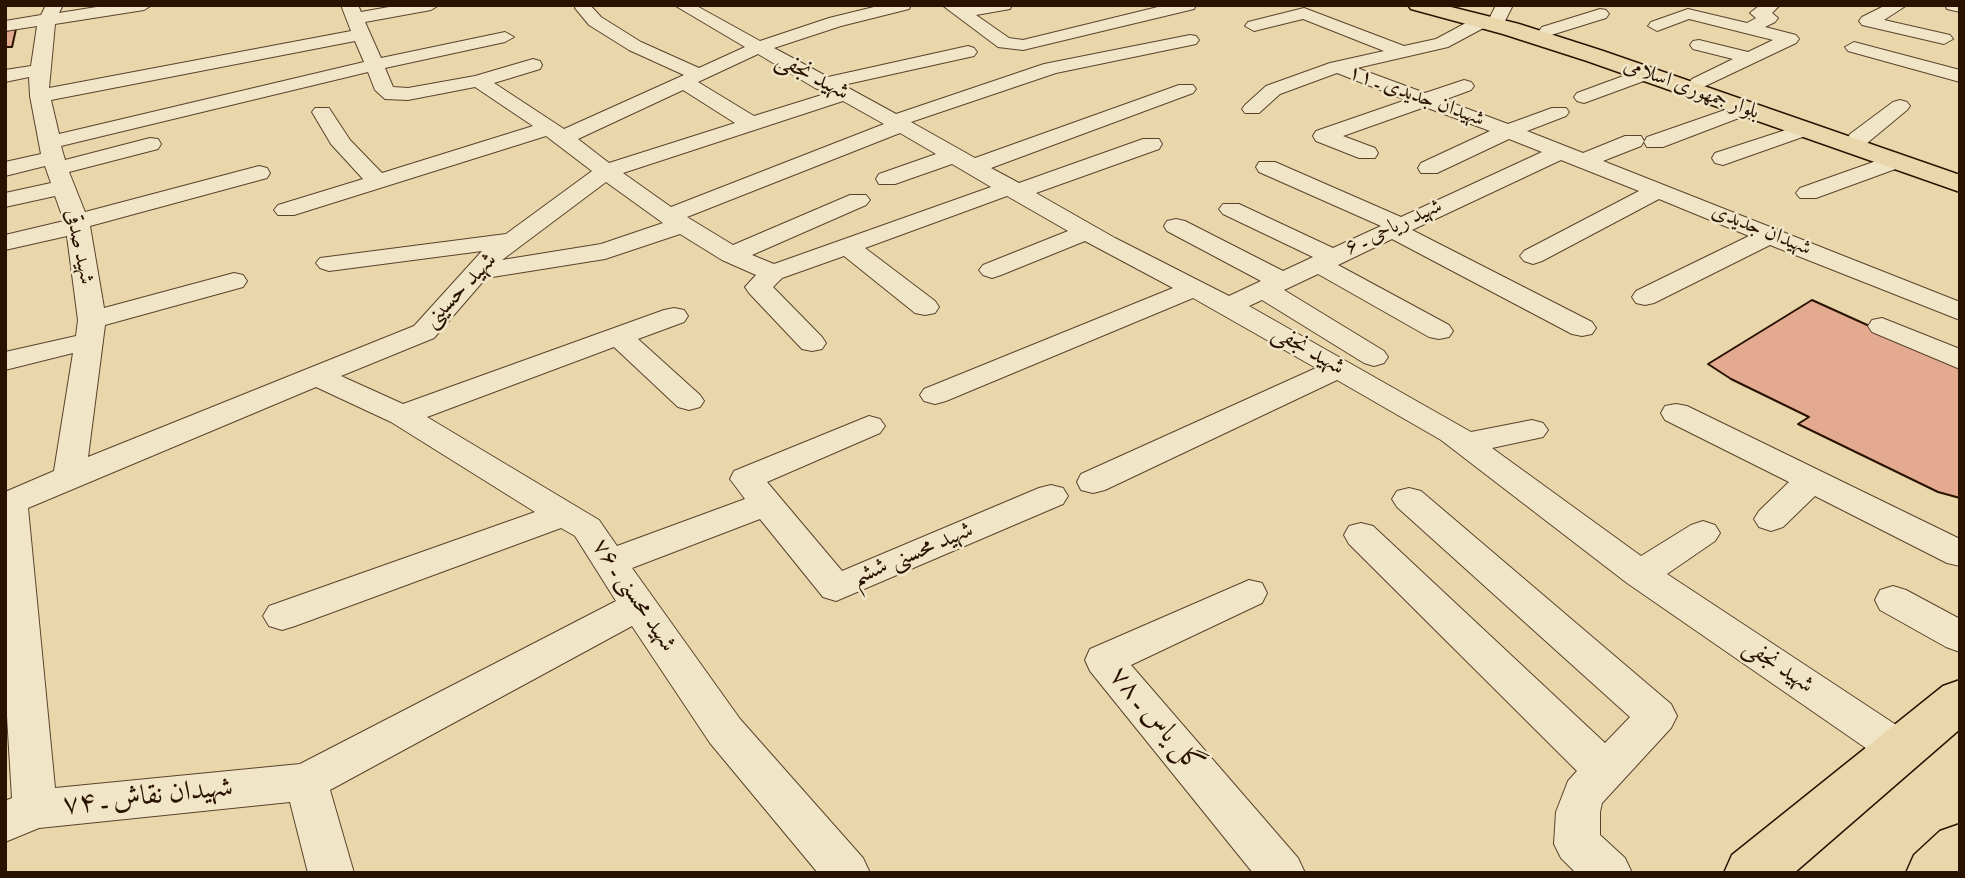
<!DOCTYPE html>
<meta charset="utf-8">
<style>
body{margin:0}
#map{position:relative;width:1965px;height:878px;overflow:hidden;background:#e9d7ab;font-family:"IM FELL English",serif}
canvas{display:block}
.frame{position:absolute;inset:0;border:7px solid #2a1200;pointer-events:none}
</style>
<div id="map">
<canvas width="1965" height="878"></canvas>
<div class="frame"></div>
</div>
<script>
const ctx = document.querySelector('canvas').getContext('2d');
ctx.lineJoin = 'round';
function paint(path, color) {
  ctx.fillStyle = color;
  ctx.fill(path, 'evenodd');
}
function poly(rows) {
  const path = new Path2D();
  for (const r of rows) {
    path.moveTo(r[0], r[1]);
    for (let i = 2; i < r.length; i += 2) path.lineTo(r[i], r[i + 1]);
  }
  return path;
}
function stroke(path, color, width, dash) {
  ctx.strokeStyle = color;
  ctx.lineWidth = width;
  ctx.lineCap = dash ? 'butt' : 'round';
  ctx.setLineDash(dash || []);
  ctx.stroke(path);
}
function drawText(font, color, halo, rows, align = 'center') {
  ctx.font = font + ' "IM FELL English",Amiri,serif';
  ctx.lineWidth = 5;
  ctx.setLineDash([]);
  ctx.textBaseline = 'middle';
  ctx.strokeStyle = halo;
  ctx.fillStyle = color;
  for (const [text, x, y, turn = 0] of rows) {
    ctx.save();
    ctx.translate(x, y);
    ctx.rotate((+turn || 0) * Math.PI / 180);
    ctx.textAlign = isNaN(turn) ? turn : align;
    if (halo) ctx.strokeText(text, 0, 0);
    ctx.fillText(text, 0, 0);
    ctx.restore();
  }
}
const building = poly([
 [16,29,12,47,5,47,5,31,16,29],
 [1812,300,1960,367,1960,498,1938,492,1798,424,1809,417,1731,379,1708,364,1812,300]
]);
const minor = poly([
 [46,5,63,5,59,13,109,5,152,5,144,10,55,24,49,88,351,31,341,5,358,5,361,12,400,5,439,5,431,10,365,22,381,58,505,32,514,37,505,42,385,68,393,87,408,88,475,76,533,59,540,61,542,65,540,69,494,83,564,129,684,75,629,50,589,25,575,8,576,5,590,5,601,17,641,42,699,68,745,47,674,5,695,5,760,41,829,18,882,5,911,5,909,9,841,26,774,48,828,77,968,46,974,48,977,52,974,56,843,85,896,114,1044,64,1190,35,1196,36,1199,40,1196,44,1056,73,911,122,975,158,1179,85,1193,85,1196,89,1193,93,991,168,1019,183,1143,139,1159,139,1162,144,1159,149,1036,193,1115,238,1229,296,1261,281,1167,231,1164,226,1167,221,1176,219,1185,221,1283,271,1313,257,1223,214,1219,209,1223,204,1239,204,1333,248,1381,226,1259,172,1256,167,1259,162,1275,162,1401,217,1542,152,1509,139,1437,173,1421,173,1418,168,1421,163,1490,131,1425,107,1343,136,1375,148,1378,153,1375,158,1359,158,1316,141,1313,136,1316,131,1406,100,1337,73,1280,94,1259,113,1245,113,1242,109,1245,105,1266,86,1330,63,1384,51,1303,19,1254,31,1245,26,1248,22,1304,8,1404,46,1436,39,1477,17,1489,17,1492,21,1489,25,1448,47,1357,68,1425,93,1464,80,1471,82,1474,86,1471,90,1444,100,1508,124,1552,108,1566,108,1569,112,1566,116,1527,131,1583,153,1625,136,1641,136,1644,141,1641,146,1603,161,1960,302,1960,320,1770,245,1654,303,1645,305,1636,303,1632,297,1636,291,1749,236,1659,199,1542,261,1533,264,1524,261,1520,256,1524,251,1639,191,1561,160,1412,230,1592,322,1596,328,1592,334,1582,336,1572,334,1392,239,1338,265,1449,325,1453,331,1449,337,1439,339,1429,337,1318,274,1284,290,1384,351,1388,357,1384,363,1374,366,1364,363,1262,300,1249,306,1471,432,1532,420,1543,423,1548,430,1543,437,1492,448,1641,556,1691,525,1703,521,1715,525,1720,533,1715,541,1667,574,1916,738,1922,750,1916,762,1901,768,1886,762,1627,583,1441,440,1337,380,1105,490,1093,493,1081,490,1077,482,1081,474,1316,368,1193,298,946,401,935,404,924,401,920,395,924,389,1173,288,1085,241,1001,275,992,278,983,275,979,270,983,265,1068,231,1007,196,865,248,935,301,939,307,935,313,925,315,915,313,844,256,782,278,773,287,822,337,826,343,822,349,812,351,802,349,749,293,745,287,756,275,722,260,680,234,605,259,486,278,434,338,341,376,403,404,664,310,674,308,684,310,688,316,684,322,638,339,700,395,704,401,700,407,689,410,678,407,614,347,427,417,599,520,617,546,745,499,730,479,734,471,869,416,880,419,885,426,880,433,767,482,842,571,1039,488,1051,485,1063,488,1068,496,1063,504,836,601,823,597,760,519,632,568,740,719,863,858,870,873,818,873,710,743,632,626,330,790,354,873,308,873,290,802,39,828,5,842,5,801,12,798,5,683,5,492,54,471,73,353,5,370,5,352,76,336,78,320,67,236,5,250,5,235,64,221,55,196,5,207,5,193,51,183,45,166,5,176,5,162,41,154,30,96,29,77,5,82,5,70,31,66,37,26,5,31,5,21,41,15,46,5],
 [355,41,364,62,59,134,51,100,355,41],
 [758,54,815,88,828,93,754,116,698,82,758,54],
 [368,72,375,90,385,99,408,100,475,87,533,126,382,173,350,140,329,108,315,108,312,112,331,144,363,179,278,205,274,210,278,215,294,215,546,136,592,171,506,234,320,258,316,263,320,268,329,271,482,251,414,326,88,457,105,325,243,287,247,281,243,275,234,273,104,308,90,226,267,178,270,173,267,168,259,166,85,212,69,172,158,149,161,144,158,139,150,138,65,160,61,146,368,72],
 [683,90,735,123,609,163,578,139,683,90],
 [843,101,884,124,671,207,623,173,843,101],
 [900,133,936,154,879,174,876,179,879,184,895,184,952,164,991,187,774,264,752,255,866,205,870,200,866,195,850,195,733,245,687,217,900,133],
 [606,182,663,223,601,244,502,260,606,182],
 [316,387,391,422,535,512,269,606,263,616,269,626,282,630,295,626,561,528,575,536,616,601,300,764,55,788,28,508,316,387],
 [942,5,1012,5,1010,9,976,15,1009,38,1023,40,1166,5,1196,5,1194,9,1023,50,998,47,942,5],
 [1496,5,1513,5,1505,21,1499,22,1490,17,1496,5],
 [1760,5,1780,5,1772,13,1778,18,1775,22,1765,27,1796,35,1799,39,1796,43,1699,89,1692,87,1689,83,1692,79,1733,59,1693,49,1690,45,1693,41,1699,40,1748,52,1773,40,1689,19,1657,31,1648,26,1651,22,1688,9,1747,23,1756,18,1750,13,1760,5],
 [1886,5,1907,5,1884,20,1950,35,1953,39,1944,44,1862,25,1859,21,1862,17,1886,5],
 [1945,5,1960,5,1960,12,1947,9,1945,5],
 [1600,9,1606,10,1609,14,1606,18,1548,36,1539,31,1542,27,1600,9],
 [1854,42,1960,70,1960,82,1848,51,1845,47,1854,42],
 [1645,68,1652,70,1655,74,1652,78,1584,103,1577,101,1574,97,1577,93,1645,68],
 [1900,100,1907,102,1910,106,1907,110,1866,144,1850,144,1847,139,1850,134,1893,102,1900,100],
 [1745,103,1752,105,1755,109,1752,113,1663,147,1647,147,1644,142,1647,137,1745,103],
 [1804,124,1811,126,1815,130,1811,134,1723,165,1715,163,1712,158,1715,153,1804,124],
 [1893,155,1901,157,1904,162,1901,167,1816,198,1800,198,1796,193,1800,188,1893,155],
 [1882,318,1960,349,1960,369,1872,332,1868,326,1872,320,1882,318],
 [1676,404,1687,406,1960,539,1960,566,1947,563,1815,496,1783,527,1771,531,1759,527,1754,519,1759,511,1789,482,1665,420,1661,413,1665,406,1676,404],
 [1409,488,1421,491,1671,704,1677,716,1671,728,1602,803,1600,812,1600,835,1625,858,1632,873,1576,873,1561,858,1554,844,1556,812,1568,781,1577,771,1349,544,1344,535,1349,526,1361,523,1373,526,1605,743,1630,717,1397,507,1392,499,1397,491,1409,488],
 [1249,580,1262,583,1267,593,1262,603,1131,665,1298,858,1305,873,1253,873,1090,671,1085,660,1090,649,1249,580],
 [1893,586,1906,590,1960,619,1960,652,1946,647,1880,610,1875,600,1880,590,1893,586]
]);
const major = poly([
 [1408,5,1443,5,1519,24,1603,51,1960,175,1960,192,1587,61,1503,34,1411,9,1408,5],
 [1960,680,1960,729,1794,873,1724,873,1732,855,1943,686,1960,680],
 [1960,824,1960,873,1906,873,1914,855,1940,831,1960,824]
]);
const farStreetnames = [
 ["بلوار جمهوری اسلامی",1691,90,20],
 ["شهیدان جدیدی ـ ۱۱",1416,97,20],
 ["شهید ریاحی ـ ۶",1394,228,-25],
 ["شهیدان جدیدی",1761,231,22],
 ["شهید صدقی",78,247,78]
];
const streetNames = [
 ["شهید نجفی",812,77,28],
 ["شهید حسینی",461,291,-46],
 ["شهید نجفی",1308,351,30],
 ["شهید محسنی ششم",913,555,-23],
 ["شهید محسنی ـ ۷۶",633,596,56],
 ["شهید نجفی",1778,667,34]
];
const nearStreetnames = [
 ["گل یاس ـ ۷۸",1155,721,50],
 ["شهیدان نقاش ـ ۷۴",148,798,-6]
];
paint(building, '#e3aa90');
stroke(building, '#2a1200', 2);
stroke(minor, '#5a432b', 2);
stroke(major, '#2a1200', 3);
paint(minor, '#f1e5c8');
paint(major, '#e9d7ab');
drawText('21px', '#2a1200', '#f1e5c8', farStreetnames);
drawText('24px', '#2a1200', '#f1e5c8', streetNames);
drawText('28px', '#2a1200', '#f1e5c8', nearStreetnames);
</script>
